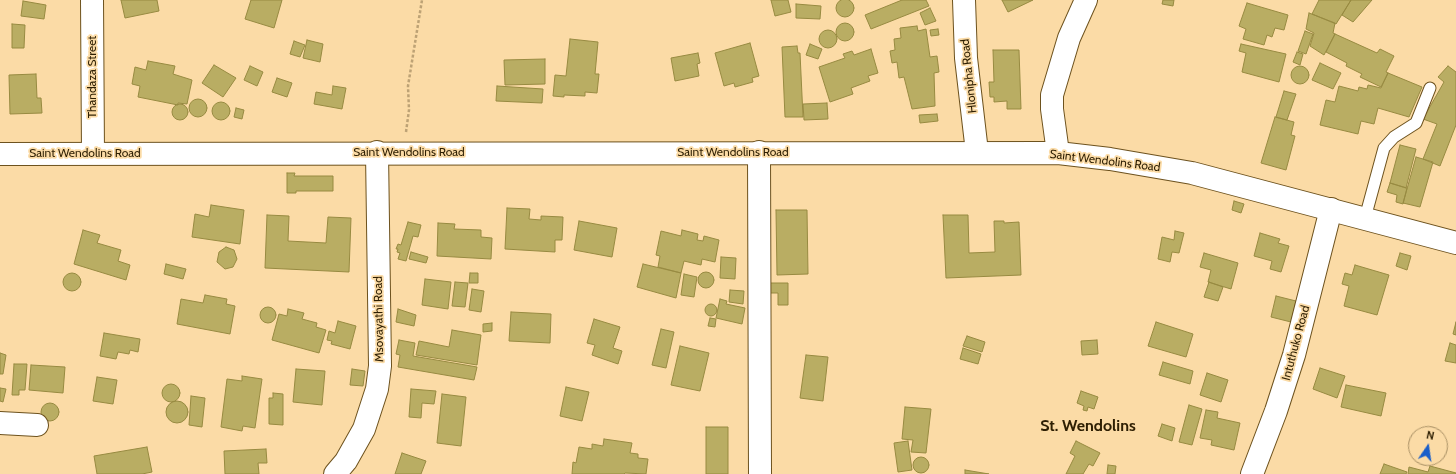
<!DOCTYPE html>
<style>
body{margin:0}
#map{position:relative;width:1456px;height:474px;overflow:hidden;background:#fbdba6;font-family:Cabin,sans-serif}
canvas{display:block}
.north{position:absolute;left:1408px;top:426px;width:40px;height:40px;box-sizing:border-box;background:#fbdba6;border:1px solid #a99065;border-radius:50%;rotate:13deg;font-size:11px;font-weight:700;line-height:16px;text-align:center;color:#2e1f03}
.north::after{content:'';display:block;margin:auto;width:14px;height:18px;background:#195ec9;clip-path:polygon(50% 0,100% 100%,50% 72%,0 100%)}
</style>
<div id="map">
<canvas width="1456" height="474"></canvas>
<div class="north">N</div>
</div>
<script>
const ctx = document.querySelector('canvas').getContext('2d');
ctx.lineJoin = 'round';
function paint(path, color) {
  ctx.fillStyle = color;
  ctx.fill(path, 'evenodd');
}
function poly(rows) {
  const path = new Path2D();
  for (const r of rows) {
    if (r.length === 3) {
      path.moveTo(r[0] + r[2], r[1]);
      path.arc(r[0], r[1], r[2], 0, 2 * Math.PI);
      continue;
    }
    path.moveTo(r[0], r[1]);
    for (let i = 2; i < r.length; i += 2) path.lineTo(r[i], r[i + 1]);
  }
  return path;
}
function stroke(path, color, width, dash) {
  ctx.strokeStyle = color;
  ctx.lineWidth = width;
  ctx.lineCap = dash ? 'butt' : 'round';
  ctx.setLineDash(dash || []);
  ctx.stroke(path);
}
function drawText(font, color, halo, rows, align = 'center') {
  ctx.font = font + ' Cabin,sans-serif';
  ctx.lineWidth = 3.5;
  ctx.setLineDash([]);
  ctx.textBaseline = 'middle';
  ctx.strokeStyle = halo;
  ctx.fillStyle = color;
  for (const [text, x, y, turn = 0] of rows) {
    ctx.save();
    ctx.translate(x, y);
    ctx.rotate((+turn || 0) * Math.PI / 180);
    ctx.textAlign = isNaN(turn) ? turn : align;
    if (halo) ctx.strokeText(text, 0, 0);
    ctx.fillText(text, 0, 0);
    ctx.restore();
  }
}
const building = poly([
 [845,8,9],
 [121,0,157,0,159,11,125,18,121,0],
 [251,0,282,0,274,28,245,19,251,0],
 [771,0,788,0,791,12,775,16,771,0],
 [902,0,926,0,929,6,871,29,865,15,902,0],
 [1002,0,1033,0,1008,12,1002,0],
 [1163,0,1174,0,1173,6,1162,4,1163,0],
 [1319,0,1351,0,1336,24,1312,14,1319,0],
 [1351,0,1372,0,1353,22,1342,15,1351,0],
 [23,1,46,5,44,19,21,16,23,1],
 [1247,3,1288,15,1284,30,1275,28,1272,37,1267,35,1264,45,1243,39,1246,29,1239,26,1247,3],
 [796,4,821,6,820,19,796,18,796,4],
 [930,8,936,21,925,25,920,13,930,8],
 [1309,13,1335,23,1333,33,1335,34,1324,55,1310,46,1314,33,1306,29,1309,13],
 [845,32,9],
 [12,24,25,25,24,48,12,48,12,24],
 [917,26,918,31,926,29,930,57,937,56,939,72,934,73,935,106,912,109,904,77,899,78,897,62,892,63,890,51,895,50,894,39,901,38,900,28,917,26],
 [938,29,939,35,931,36,930,30,938,29],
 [828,39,9],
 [1305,31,1313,34,1306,54,1298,51,1305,31],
 [1335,34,1377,53,1380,49,1394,56,1386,72,1388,73,1381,87,1360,77,1362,74,1346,66,1347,63,1326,52,1335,34],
 [570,39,598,42,595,74,599,74,597,93,585,92,585,96,564,95,564,97,553,96,555,75,566,76,570,39],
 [307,40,323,44,320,62,303,58,307,40],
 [294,41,305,45,300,57,290,54,294,41],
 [750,43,759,76,752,78,753,82,735,87,734,83,724,86,715,53,750,43],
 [810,44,822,49,818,59,806,55,810,44],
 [1241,44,1286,54,1279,82,1242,72,1246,53,1239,51,1241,44],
 [797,46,798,53,800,53,803,117,785,117,782,47,797,46],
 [871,49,878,73,868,76,870,81,851,88,853,94,830,102,819,67,845,58,843,54,852,51,854,55,871,49],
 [993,50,1019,50,1021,109,1007,109,1007,101,994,102,994,97,990,97,989,82,994,82,993,50],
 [1297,52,1303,54,1300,65,1293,62,1297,52],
 [698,53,700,63,697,64,699,76,675,81,671,58,698,53],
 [545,59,545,84,505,85,504,60,545,59],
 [148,61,175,66,173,74,192,80,187,104,178,103,178,105,138,97,140,86,132,84,135,67,146,70,148,61],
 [1320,63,1341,73,1333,89,1312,80,1320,63],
 [214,65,236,78,223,97,202,83,214,65],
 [250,66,263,72,257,86,244,80,250,66],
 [1448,66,1456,72,1456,125,1440,166,1423,159,1437,124,1423,119,1444,82,1438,77,1448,66],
 [1300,75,9],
 [1388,73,1422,87,1409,117,1378,108,1374,124,1361,121,1358,134,1320,125,1326,100,1335,102,1339,86,1358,91,1359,87,1367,89,1368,85,1381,88,1388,73],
 [36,74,37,98,41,98,42,113,10,114,9,75,36,74],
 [277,78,292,83,287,97,272,92,277,78],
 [333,86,346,88,342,109,314,104,316,92,332,95,333,86],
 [497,86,543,89,542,103,496,101,497,86],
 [1284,91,1296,94,1287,120,1276,117,1284,91],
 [198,108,9],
 [221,111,9],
 [827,103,828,119,804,120,803,104,827,103],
 [180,112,8],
 [236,108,244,110,242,119,234,117,236,108],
 [937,114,938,121,920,123,919,115,937,114],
 [1275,117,1294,122,1291,135,1295,136,1286,170,1261,163,1275,117],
 [1400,145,1416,149,1406,188,1390,183,1400,145],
 [1416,157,1433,162,1420,207,1403,203,1416,157],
 [287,173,295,173,294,176,333,176,333,191,296,191,296,193,287,193,287,173],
 [1390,183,1407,188,1403,204,1396,202,1397,195,1387,192,1390,183],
 [1234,201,1244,204,1241,213,1232,210,1234,201],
 [211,205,244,210,240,244,192,237,195,214,209,217,211,205],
 [507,208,530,209,529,219,541,220,541,216,563,217,562,240,555,240,555,252,505,249,507,208],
 [776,210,807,210,808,274,777,275,776,210],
 [267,215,289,216,288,241,326,243,328,217,351,218,349,272,265,268,267,215],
 [943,215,968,215,969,253,995,252,994,221,1004,221,1004,223,1019,222,1021,275,946,278,943,215],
 [579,221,617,228,612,257,574,250,579,221],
 [408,222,421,225,418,237,413,236,406,261,398,259,400,253,397,252,398,249,396,249,398,244,401,245,408,222],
 [438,223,455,224,454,229,481,230,481,237,492,238,491,259,437,256,438,223],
 [83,230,100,235,97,243,121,250,118,261,130,265,126,280,74,264,83,230],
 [682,230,698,234,697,240,703,241,704,236,719,240,715,262,702,259,701,265,684,261,681,273,658,267,660,256,656,255,661,231,681,236,682,230],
 [1175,231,1184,233,1179,253,1172,252,1170,262,1158,259,1162,237,1174,240,1175,231],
 [1260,233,1280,239,1278,243,1289,246,1281,272,1270,269,1272,261,1254,256,1260,233],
 [226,247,234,250,237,259,233,267,225,269,217,262,219,252,226,247],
 [411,252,428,257,426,263,409,259,411,252],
 [1204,253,1238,263,1231,289,1208,282,1211,270,1200,267,1204,253],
 [1400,253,1411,256,1407,270,1396,266,1400,253],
 [721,257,736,258,735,279,720,278,721,257],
 [166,264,186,269,183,279,164,274,166,264],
 [643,264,681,273,676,298,637,287,643,264],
 [1355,265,1389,275,1377,315,1344,306,1349,286,1342,284,1345,273,1352,275,1355,265],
 [706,280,8],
 [72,282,9],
 [470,273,478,273,478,283,469,283,470,273],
 [684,274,697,277,694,297,681,295,684,274],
 [425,279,451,282,448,309,422,305,425,279],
 [455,282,468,283,465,307,452,306,455,282],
 [1209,282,1223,287,1218,301,1204,297,1209,282],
 [767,283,788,283,788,305,778,305,778,293,767,293,767,283],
 [472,289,484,291,481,312,469,310,472,289],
 [730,290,744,291,743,304,729,302,730,290],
 [205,295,227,299,226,304,235,306,230,334,177,324,181,299,203,303,205,295],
 [1276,296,1296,301,1291,322,1271,317,1276,296],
 [720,299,727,301,726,304,745,308,742,324,716,318,720,299],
 [711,310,6],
 [268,315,8],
 [288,309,304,313,302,319,317,323,316,327,326,330,319,353,272,340,279,314,287,316,288,309],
 [398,309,416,315,414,326,396,322,398,309],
 [511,312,551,314,550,343,509,341,511,312],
 [710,318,716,319,715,327,708,326,710,318],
 [594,319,620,327,613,348,622,351,618,364,592,355,595,345,587,343,594,319],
 [338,321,356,326,350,349,331,344,332,341,327,340,329,331,335,333,338,321],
 [1156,322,1193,334,1186,357,1148,346,1156,322],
 [1456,322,1456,335,1453,334,1456,322],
 [492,323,492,331,483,332,483,324,492,323],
 [661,329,674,332,666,368,652,365,661,329],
 [452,330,481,335,477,365,416,355,419,341,449,347,452,330],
 [104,333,140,339,138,352,130,350,129,354,118,352,116,359,100,356,104,333],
 [967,336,985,342,982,352,963,346,967,336],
 [399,340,415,343,413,356,477,367,474,380,398,367,400,355,396,354,399,340],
 [1097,340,1098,354,1082,355,1081,341,1097,340],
 [1450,343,1456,345,1456,363,1445,361,1450,343],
 [680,346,709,353,700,391,671,385,680,346],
 [963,348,981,354,978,364,960,359,963,348],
 [0,353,6,355,3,374,0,374,0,353],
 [806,355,828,357,823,401,800,398,806,355],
 [1163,362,1193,371,1190,384,1159,375,1163,362],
 [14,364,27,364,25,390,19,390,19,395,12,395,14,364],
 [31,365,65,367,63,393,29,390,31,365],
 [1320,368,1345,376,1337,398,1313,389,1320,368],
 [296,369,325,371,322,405,293,402,296,369],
 [352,369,365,371,363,386,350,385,352,369],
 [1207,373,1228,380,1221,402,1200,395,1207,373],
 [242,376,262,379,255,428,243,426,242,431,221,427,227,379,242,381,242,376],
 [97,377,117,380,113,404,93,401,97,377],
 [171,393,9],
 [1346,385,1386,393,1381,416,1341,407,1346,385],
 [566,387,589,392,582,421,560,416,566,387],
 [0,388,6,389,3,402,0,401,0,388],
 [411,389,436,391,434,404,422,403,421,418,409,417,411,389],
 [1081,391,1098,397,1094,409,1088,407,1087,411,1083,410,1084,406,1077,403,1081,391],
 [273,393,283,394,283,425,269,424,269,398,273,398,273,393],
 [442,394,466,397,461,446,437,443,442,394],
 [191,396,205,398,202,427,189,425,191,396],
 [177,412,11],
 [50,412,9],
 [1189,405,1202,409,1192,445,1179,442,1189,405],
 [905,407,931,409,926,453,911,452,913,440,902,439,905,407],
 [1206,410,1218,412,1217,418,1240,423,1234,450,1211,445,1212,440,1200,438,1206,410],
 [1162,424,1175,428,1172,441,1158,436,1162,424],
 [706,427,728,427,728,474,706,474,706,427],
 [604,439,632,443,630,453,638,454,638,458,648,459,646,474,625,473,624,474,572,474,573,462,576,463,579,447,592,449,592,444,603,446,604,439],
 [908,441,912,470,898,472,894,443,908,441],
 [1076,441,1100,453,1093,466,1089,464,1083,474,1066,474,1075,456,1070,453,1076,441],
 [147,447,152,472,142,474,97,474,94,456,147,447],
 [266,449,267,463,258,463,259,474,225,474,224,451,266,449],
 [402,453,426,461,421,474,395,474,402,453],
 [921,465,8],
 [1384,464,1407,472,1406,474,1380,474,1384,464],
 [1108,465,1116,466,1115,474,1107,474,1108,465],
 [1430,466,1456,473,1456,474,1408,474,1409,467,1428,472,1430,466],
 [965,470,989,474,965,474,965,470]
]);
const path = poly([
 [406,132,409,110,408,86,422,0]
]);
const lane = poly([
 [1365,218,1384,148,1394,137,1416,123,1430,88]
]);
const street = poly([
 [92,0,93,153],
 [964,0,966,58,977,152],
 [759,152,760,474],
 [1058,153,1052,109,1052,95,1069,38,1086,0],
 [0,423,37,425],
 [335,474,346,461,364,429,377,389,380,366,377,152],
 [1252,474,1276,411,1294,355,1331,209]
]);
const secondary = poly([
 [0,154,1058,153,1110,159,1192,173,1456,243]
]);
const streetNames = [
 ["Hlonipha Road",969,76,-96],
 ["Thandaza Street",92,77,-90],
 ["Saint Wendolins Road",409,152],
 ["Saint Wendolins Road",733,152],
 ["Saint Wendolins Road",85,153],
 ["Saint Wendolins Road",1105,161,7],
 ["Msovayathi Road",379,319,-91],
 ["Intuthuko Road",1296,343,-75]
];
const districtNames = [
 ["St. Wendolins",1088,426]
];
paint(building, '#b9ad63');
stroke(building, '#978a41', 1);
stroke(lane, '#6d521e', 13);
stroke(street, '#6d521e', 24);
stroke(secondary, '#6d521e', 24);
stroke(path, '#bda275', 2.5, [3, 2]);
stroke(lane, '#fff', 11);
stroke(street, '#fff', 22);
stroke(secondary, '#fff', 22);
drawText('12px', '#2e1f03', '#fbdba6', streetNames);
drawText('bold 16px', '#2e1f03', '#fbdba6', districtNames);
</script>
